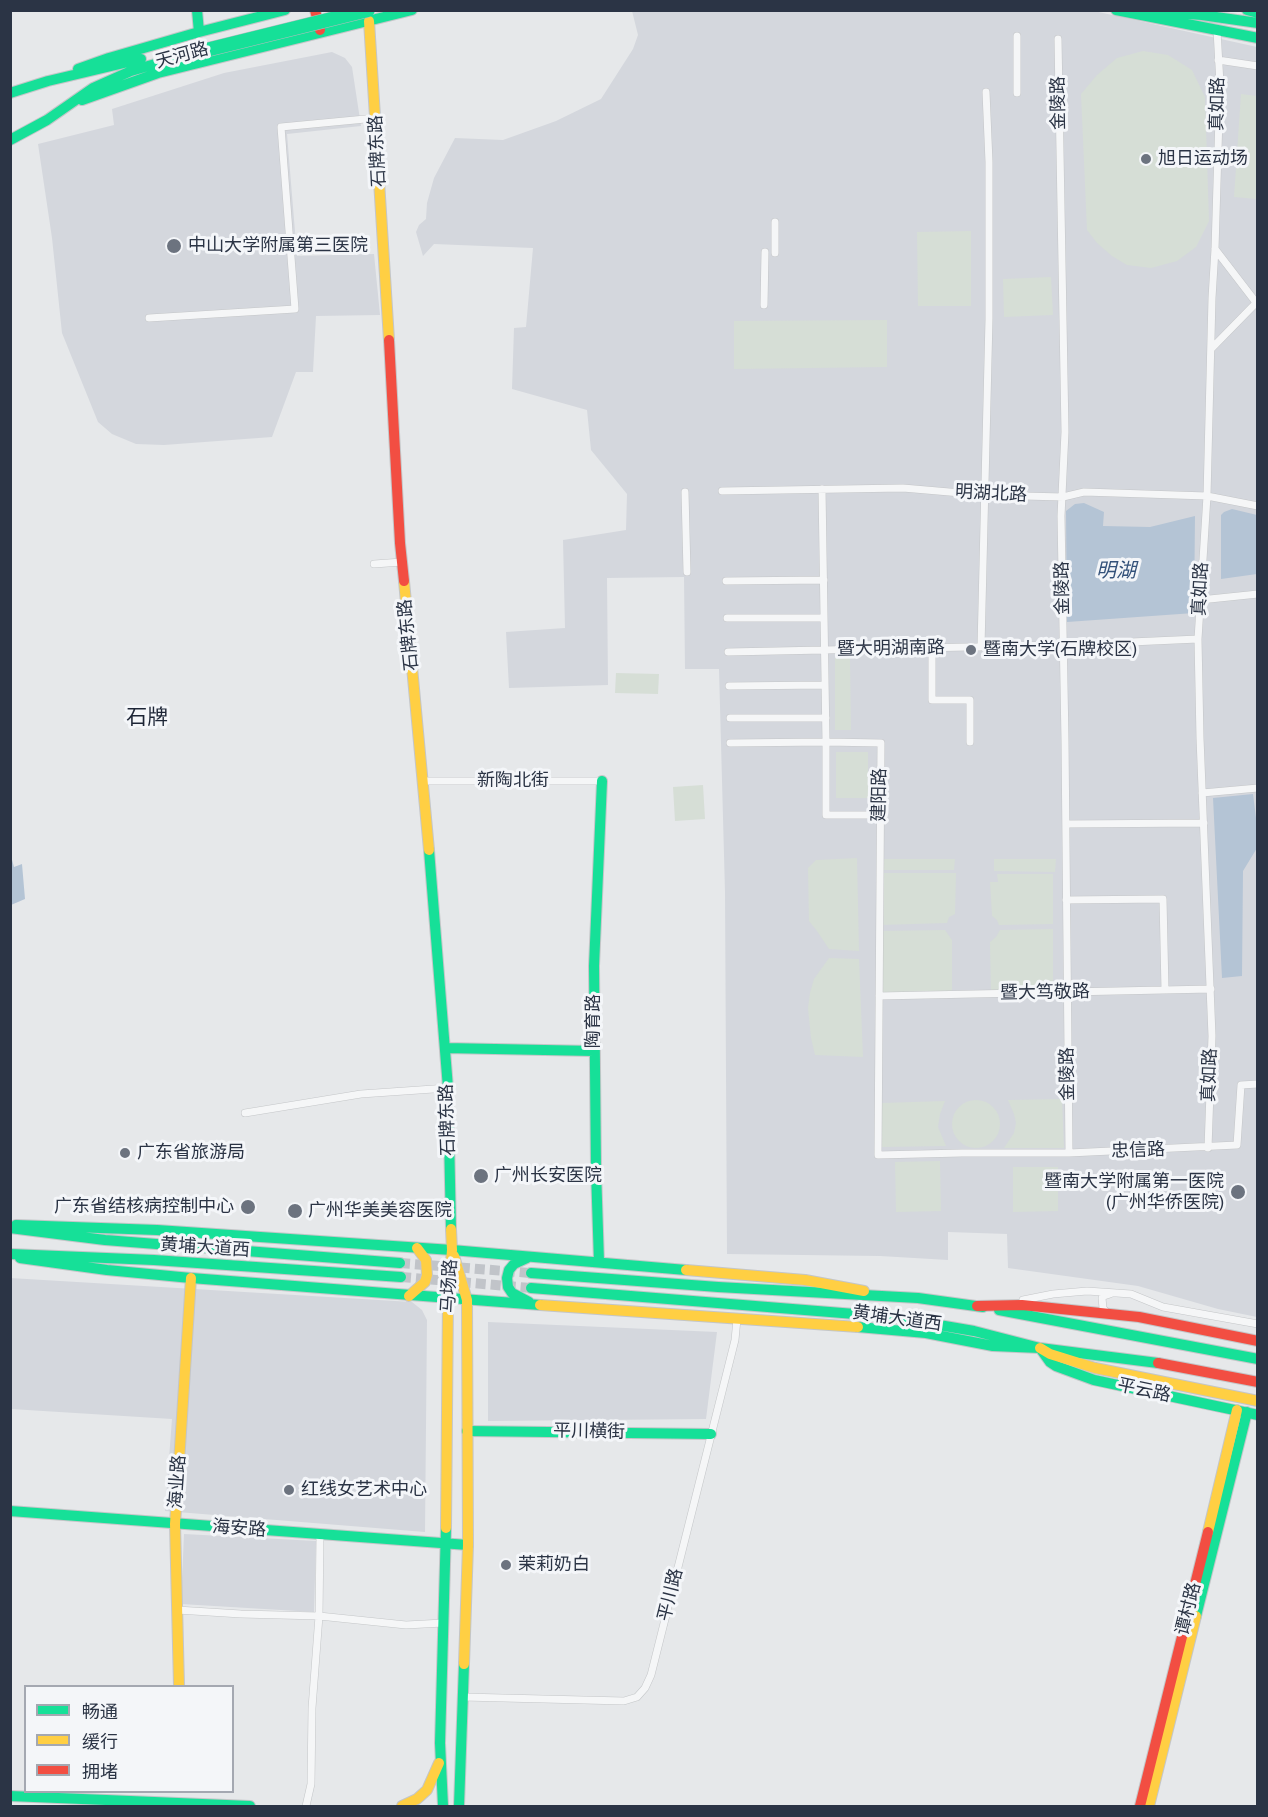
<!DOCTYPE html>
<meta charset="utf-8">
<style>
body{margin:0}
#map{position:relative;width:1268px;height:1817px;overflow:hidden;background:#e6e8ea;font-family:"Archivo Narrow","Noto Sans SC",sans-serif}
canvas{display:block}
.frame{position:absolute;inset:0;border:12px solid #2b3445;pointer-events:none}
.legend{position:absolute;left:24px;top:1685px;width:210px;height:108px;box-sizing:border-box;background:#f4f6f9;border:2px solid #a4a8b1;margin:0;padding:8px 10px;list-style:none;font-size:18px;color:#2b3445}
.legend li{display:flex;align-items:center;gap:12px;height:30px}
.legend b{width:30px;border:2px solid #a4a8b1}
</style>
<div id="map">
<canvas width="1268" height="1817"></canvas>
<div class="frame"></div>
<ul class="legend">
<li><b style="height:8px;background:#16e098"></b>畅通</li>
<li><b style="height:8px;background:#ffcf43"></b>缓行</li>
<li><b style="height:8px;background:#f24e42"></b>拥堵</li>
</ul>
</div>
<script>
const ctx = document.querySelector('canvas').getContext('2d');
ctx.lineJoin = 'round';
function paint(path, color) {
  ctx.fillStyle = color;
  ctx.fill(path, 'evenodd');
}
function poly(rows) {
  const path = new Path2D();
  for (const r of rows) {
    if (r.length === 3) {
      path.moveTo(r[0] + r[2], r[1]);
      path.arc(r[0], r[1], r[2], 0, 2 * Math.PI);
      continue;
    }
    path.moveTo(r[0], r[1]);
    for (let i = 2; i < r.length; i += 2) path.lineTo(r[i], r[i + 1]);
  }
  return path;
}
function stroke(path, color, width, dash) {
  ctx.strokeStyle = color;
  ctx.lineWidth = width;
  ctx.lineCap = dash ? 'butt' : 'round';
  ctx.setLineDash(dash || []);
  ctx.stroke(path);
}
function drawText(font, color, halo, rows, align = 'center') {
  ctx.font = font + ' "Archivo Narrow","Noto Sans SC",sans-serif';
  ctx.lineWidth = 6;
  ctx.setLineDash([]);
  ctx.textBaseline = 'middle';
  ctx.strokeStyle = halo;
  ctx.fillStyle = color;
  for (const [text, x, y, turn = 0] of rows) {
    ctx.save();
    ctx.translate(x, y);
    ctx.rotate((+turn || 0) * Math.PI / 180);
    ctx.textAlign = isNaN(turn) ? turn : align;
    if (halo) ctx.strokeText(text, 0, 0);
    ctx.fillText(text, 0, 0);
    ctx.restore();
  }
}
const built = poly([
 [632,11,1094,11,1257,47,1257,1317,1218,1309,1138,1286,1008,1268,1007,1234,948,1232,948,1260,880,1256,727,1254,725,892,719,669,685,669,684,577,607,578,608,685,509,688,506,632,565,628,563,540,626,530,627,494,591,450,587,410,512,389,514,328,526,327,533,248,434,244,423,256,416,232,419,225,426,219,427,203,434,178,455,138,503,140,556,121,601,99,633,49,638,35],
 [332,52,345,58,352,67,361,126,287,134,297,256,374,254,380,315,316,316,313,372,296,372,272,437,164,445,136,444,112,434,98,422,62,333,52,238,38,144,114,125,112,109,224,73],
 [10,1278,412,1302,422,1310,427,1320,425,1532,165,1511,172,1419,11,1409],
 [488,1322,717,1332,706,1419,488,1421],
 [184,1534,316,1541,314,1612,181,1604]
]);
const green = poly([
 [1143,51,1168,55,1192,70,1205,97,1209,221,1196,247,1177,261,1151,268,1127,265,1112,256,1097,243,1087,230,1081,94,1097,75,1117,58],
 [1241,94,1257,96,1257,199,1234,197],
 [971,231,971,306,918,306,917,232],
 [1051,277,1053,315,1004,317,1003,279],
 [887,320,887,367,734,369,734,321],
 [835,658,850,658,851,730,835,730],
 [616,673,659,674,658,694,615,693],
 [836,752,868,752,868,798,836,798],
 [703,785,705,819,675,821,673,787],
 [857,858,859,951,829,949,817,931,809,921,808,868,816,860],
 [884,859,955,859,954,870,884,870],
 [994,859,1056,859,1055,872,994,871],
 [880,873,956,873,955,914,949,917,947,923,879,925],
 [997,874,1053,874,1053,924,999,925,997,920,992,916,990,882,998,882],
 [1053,929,1053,993,991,994,990,942,996,937,1000,930],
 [945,930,952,940,952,995,879,996,879,931],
 [829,958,859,959,863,1057,815,1055,811,1038,808,1008,810,993,814,979],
 [1062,1099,1064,1148,1004,1148,1014,1133,1016,1123,1014,1114,1008,1100],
 [976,1124,24],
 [945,1101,940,1114,938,1127,946,1146,881,1147,882,1103],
 [940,1161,941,1211,896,1212,895,1162],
 [1013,1167,1058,1167,1058,1211,1013,1212]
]);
const water = poly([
 [1084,503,1104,512,1103,526,1150,527,1195,516,1194,613,1067,622,1066,511,1075,504],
 [1232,509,1257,515,1257,574,1221,579,1221,515,1224,512],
 [1253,794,1256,818,1257,818,1257,848,1243,871,1242,976,1222,978,1213,798],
 [11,856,14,867,22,864,25,899,11,905]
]);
const primaryTunnel = poly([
 [400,1263,531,1273],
 [401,1277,531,1288]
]);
const street = poly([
 [1017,36,1017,93],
 [1218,60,1258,66],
 [775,222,775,253],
 [1215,249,1258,305],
 [764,305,765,252],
 [149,318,295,309,281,127,376,118],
 [1211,349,1256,303],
 [822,489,826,742,881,743,878,1155,962,1153,1069,1153,1065,741,1061,516,1065,432,1058,39],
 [722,491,903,488,984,495,1063,497,1084,492,1207,496,1258,506],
 [685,492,687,572],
 [374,564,402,562],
 [726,581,824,580],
 [1200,600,1258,594],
 [727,618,824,618],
 [981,647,989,319,989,162,986,92],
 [932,649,932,700,970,700,970,742],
 [728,652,1064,645,1198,639],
 [729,686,825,685],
 [730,718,826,718],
 [730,743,826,742,826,815,880,815],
 [424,781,602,781],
 [1202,793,1258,788],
 [1066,824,1204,823],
 [1066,900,1163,899,1165,990],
 [879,996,1211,989],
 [245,1113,361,1094,448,1088],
 [1208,1148,1212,1036,1200,738,1198,639,1207,496,1212,298,1215,249,1220,84,1217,30],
 [1069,1153,1237,1145,1241,1085,1258,1084],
 [1023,1300,1053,1294,1087,1291,1131,1294,1163,1307,1258,1324],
 [1106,1312,1103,1308,1102,1298,1104,1296,1110,1294],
 [177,1610,241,1614,319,1616,406,1625,443,1623],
 [463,1697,624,1701,637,1697,645,1688,651,1675,735,1340,737,1319],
 [306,1806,311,1784,312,1708,319,1616,320,1535]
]);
const fast = poly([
 [197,10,199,32],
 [1116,10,1258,38],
 [1137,10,1202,15,1258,23],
 [1247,10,1258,13],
 [78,69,109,58,199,32,285,10],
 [10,93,48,81,141,59],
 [82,100,158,73,412,10],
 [10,140,47,120,93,88,131,71,186,55],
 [429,850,448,1088,451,1229],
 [445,1048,594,1051],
 [16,1225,157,1230,452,1250,686,1270],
 [10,1228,105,1240,400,1263],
 [10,1254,154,1260,401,1277],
 [20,1258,107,1270,191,1278,540,1305],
 [527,1258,514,1264,509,1270,507,1278,508,1287,512,1293,529,1302],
 [599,1262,596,1170,594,966,602,781],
 [531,1273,718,1287,918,1298,983,1307],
 [531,1288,892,1317,974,1331,1040,1348,1158,1363],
 [999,1310,1258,1359],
 [858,1327,926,1333,993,1346,1040,1348,1050,1362,1056,1366,1094,1380,1258,1415],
 [467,1431,711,1434],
 [10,1511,468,1545],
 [1196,1616,1247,1412],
 [10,1796,250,1806],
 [443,1806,440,1743,446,1528],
 [459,1806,464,1664]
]);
const slow = poly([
 [369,21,389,340],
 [404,581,429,850],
 [454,1256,467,1300,468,1545,464,1664],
 [686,1270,805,1280,864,1291],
 [409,1296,425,1282,427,1275,426,1260,417,1248],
 [540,1305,858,1327],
 [1040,1348,1050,1354,1095,1368,1258,1401],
 [446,1528,448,1299,452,1250,451,1229],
 [1208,1532,1237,1410],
 [179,1686,175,1524,191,1278],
 [402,1806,417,1799,427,1790,439,1763],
 [1149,1806,1196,1616]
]);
const jam = poly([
 [315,10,320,30],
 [389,340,400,543,404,581],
 [977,1306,1022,1305,1139,1317,1258,1341],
 [1158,1363,1258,1382],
 [1140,1806,1208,1532]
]);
const fastBridge = poly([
 [186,55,368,10]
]);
const markers = [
 [1146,159,6,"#6c737f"],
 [174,246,8,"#6c737f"],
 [971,650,6,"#6c737f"],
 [125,1153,6,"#6c737f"],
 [481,1176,8,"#6c737f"],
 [1238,1192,8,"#6c737f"],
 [248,1207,8,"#6c737f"],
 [295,1211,8,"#6c737f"],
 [289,1490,6,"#6c737f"],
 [506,1565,6,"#6c737f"]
];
const streetNames = [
 ["天河路",182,56,-15],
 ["金陵路",1059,103,-91],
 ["真如路",1218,104,-89],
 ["石牌东路",378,151,-93],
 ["明湖北路",991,494,3],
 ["金陵路",1063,588,-91],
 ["真如路",1201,589,-87],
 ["石牌东路",409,635,-96],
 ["暨大明湖南路",891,649,-1],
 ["新陶北街",513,781],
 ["建阳路",880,795,-89],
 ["暨大笃敬路",1045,993,-1],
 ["陶育路",594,1021,-90],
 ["金陵路",1068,1074,-91],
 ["真如路",1210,1075,-88],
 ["石牌东路",448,1120,-92],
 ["忠信路",1138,1151,-2],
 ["黄埔大道西",205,1248,4],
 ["马场路",450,1286,-87],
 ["黄埔大道西",897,1319,8],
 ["平云路",1144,1391,12],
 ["平川横街",589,1432,1],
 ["海业路",178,1482,-86],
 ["海安路",239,1529,4],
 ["平川路",671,1595,-76],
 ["谭村路",1189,1609,-76]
];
const poiNames = [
 ["旭日运动场",1158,159],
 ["中山大学附属第三医院",188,246],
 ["暨南大学(石牌校区)",983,650],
 ["广东省旅游局",137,1153],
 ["广州长安医院",494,1176],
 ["暨南大学附属第一医院",1224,1182,"right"],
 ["(广州华侨医院)",1224,1203,"right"],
 ["广东省结核病控制中心",234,1207,"right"],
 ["广州华美美容医院",308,1211],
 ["红线女艺术中心",301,1490],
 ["茉莉奶白",518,1565]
];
const waterNames = [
 ["明湖",1116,572]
];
const quarterNames = [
 ["石牌",147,718]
];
paint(built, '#d4d7dd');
paint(green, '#d6ded6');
paint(water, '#b4c4d5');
stroke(primaryTunnel, '#c1c4c9', 10, [10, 5]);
stroke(street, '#c4c6c8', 8);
stroke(fast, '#c4c6c8', 12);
stroke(slow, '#c4c6c8', 12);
stroke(jam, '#c4c6c8', 12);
stroke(street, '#f5f6f7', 7);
stroke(fast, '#16e098', 10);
stroke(slow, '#ffcf43', 10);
stroke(jam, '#f24e42', 10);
stroke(fastBridge, '#b8bbbf', 15, []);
stroke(fastBridge, '#16e098', 14);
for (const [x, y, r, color] of markers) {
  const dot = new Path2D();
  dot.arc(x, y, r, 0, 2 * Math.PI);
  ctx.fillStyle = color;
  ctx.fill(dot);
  stroke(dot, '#f4f6f9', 2);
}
drawText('18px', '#2b3445', '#f4f6f9', streetNames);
drawText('18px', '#2b3445', '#f4f6f9', poiNames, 'left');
drawText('italic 20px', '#34527a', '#f4f6f9', waterNames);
drawText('21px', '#1d2536', '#f4f6f9', quarterNames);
</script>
